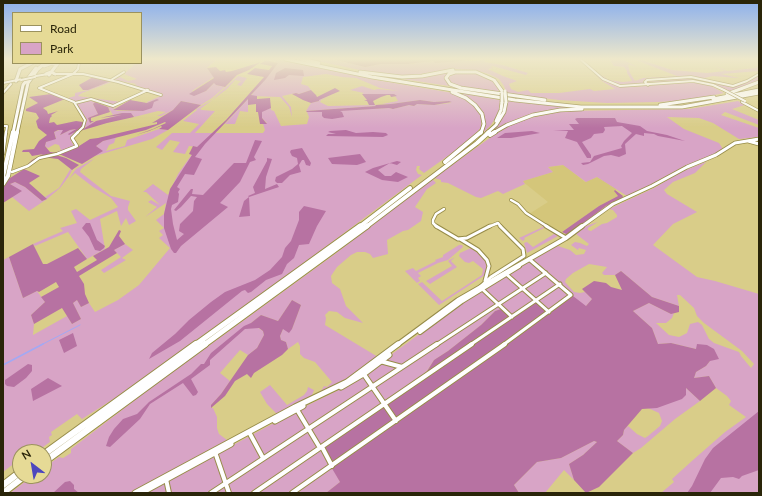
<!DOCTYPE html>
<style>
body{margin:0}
#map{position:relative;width:762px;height:496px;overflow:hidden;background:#d9cd89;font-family:Lato,sans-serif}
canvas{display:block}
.frame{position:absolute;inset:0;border:4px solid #2a2509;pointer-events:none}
.legend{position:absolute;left:12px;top:12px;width:130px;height:52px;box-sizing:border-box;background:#e6da96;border:1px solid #9b925e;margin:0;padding:5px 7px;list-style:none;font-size:12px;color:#2a2509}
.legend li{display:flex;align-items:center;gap:8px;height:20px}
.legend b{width:20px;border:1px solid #9b925e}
.north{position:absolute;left:12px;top:444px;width:40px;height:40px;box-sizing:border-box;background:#e6da96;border:1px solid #9b925e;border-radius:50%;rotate:329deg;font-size:11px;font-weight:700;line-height:16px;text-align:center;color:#2a2509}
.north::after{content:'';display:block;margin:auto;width:14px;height:18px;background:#4d47be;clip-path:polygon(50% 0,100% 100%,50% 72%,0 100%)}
</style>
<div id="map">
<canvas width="762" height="496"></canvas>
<div class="frame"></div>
<ul class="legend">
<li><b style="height:5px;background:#fff"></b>Road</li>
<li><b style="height:11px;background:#d8a4c6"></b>Park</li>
</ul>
<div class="north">N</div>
</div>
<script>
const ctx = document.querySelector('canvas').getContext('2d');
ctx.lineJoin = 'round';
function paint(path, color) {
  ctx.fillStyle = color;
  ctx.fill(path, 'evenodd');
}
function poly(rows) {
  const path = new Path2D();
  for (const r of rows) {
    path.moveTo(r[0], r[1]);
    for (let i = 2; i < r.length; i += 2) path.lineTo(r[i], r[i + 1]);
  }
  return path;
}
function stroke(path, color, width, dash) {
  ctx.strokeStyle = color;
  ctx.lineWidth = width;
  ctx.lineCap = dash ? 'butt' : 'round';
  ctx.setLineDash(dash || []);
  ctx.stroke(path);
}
const built = poly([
 [564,165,585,182,597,177,617,189,614,191,618,196,599,206,562,232,529,214,548,202,522,181,553,172,548,167]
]);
const green = poly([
 [141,59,217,59,207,68,214,77,192,91,196,94,206,91,215,82,216,85,225,87,212,98,201,105,181,101,173,110,161,116,157,116,166,112,158,111,134,117,133,115,122,113,113,115,108,107,118,105,113,109,117,111,143,111,157,99,147,103,147,102,163,95,134,85,137,84,113,80,120,77,128,81,137,79,124,74,136,63,141,63],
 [267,59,279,59,376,80,453,93,470,102,480,112,482,118,481,127,473,138,424,173,419,169,420,166,417,166,416,170,418,174,422,175,285,277,115,398,82,419,77,414,51,432,52,435,49,437,50,442,36,452,20,452,20,459,3,472,3,260,9,257,23,298,37,291,45,302,31,315,34,324,33,335,67,316,72,324,81,319,73,303,77,300,81,307,89,303,95,312,118,300,139,285,170,248,159,238,163,235,159,231,164,228,156,220,164,214,166,203,145,217,157,207,148,202,151,200,160,205,146,192,143,192,153,184,168,195,178,174,197,147,189,146,185,154,173,152,180,142,170,140,162,150,156,147,172,133,190,133,199,124,183,121,197,110,196,109,212,100,238,76,247,78,241,86,237,85,241,81,235,80,227,89,200,109,202,110,215,111,195,133,263,133,265,130,263,124,267,123,262,118,262,111,271,108,271,110,274,111,281,126,307,124,309,117,307,112,389,108,393,109,409,105,414,106,417,104,434,105,451,103,449,101,434,102,420,100,391,104,382,104,398,101,394,94,362,94,364,93,350,90,362,86,374,90,378,89,399,91,380,88,356,78,342,77,326,74,303,77,301,84,308,86,311,90,299,94,296,93,282,96,291,107,292,117,289,107,280,97,251,96,276,62,266,60],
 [308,59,332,59,365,67,381,64,409,64,433,61,436,63,448,61,474,61,484,59,485,62,503,65,528,73,526,75,492,66,490,67,509,73,493,68,488,69,503,76,517,81,509,84,511,89,518,92,528,90,531,93,559,93,590,89,594,91,615,89,602,81,579,59,602,80,618,86,632,87,694,82,711,86,724,93,690,100,658,102,607,103,559,100,507,94,504,86,499,79,489,74,474,70,453,69,407,76,369,72],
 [609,59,622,59,637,67,628,64,630,73,635,81,643,78,677,76,633,59,656,62,645,61,672,70,707,73,725,71,714,65,727,71,755,68,759,66,759,71,721,74,739,78,737,78,713,76,704,78,714,82,692,77,646,79,643,81,645,84,628,86,618,85,604,79,593,70,609,80,623,82,632,81,627,73,627,71,624,67,625,67,614,66],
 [458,71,447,74,445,78,447,82,456,87,396,78],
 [455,73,479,74,494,81,500,93,458,86,451,83,447,78],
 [759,74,759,80,729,92,717,86,701,81,649,84,646,82,689,78,732,86,748,81],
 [111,81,114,81,82,93,78,96,121,102,111,106,91,99,75,102,68,98,75,96,75,93,88,90],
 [449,91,500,100,499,112,491,125,482,134,485,127,485,119,480,108,475,103,459,94],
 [329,96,321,100,320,102,328,106,375,105,376,106,306,111,311,103,319,101,319,100],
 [248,99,248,112,240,111,235,124,225,124],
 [88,100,95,102,93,104,98,114,88,118,90,123,119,115,121,116,96,121,83,129,87,120,76,103],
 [508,101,538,104,581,108,541,112,525,116,510,122,492,133,505,113],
 [738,101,745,105,732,109,759,120,759,125,725,112,721,115,759,128,759,137,739,139,713,123,699,118,667,117,684,129,719,143,723,149,712,156,685,166,646,188,627,196,597,177,586,182,563,165,548,167,553,172,523,181,525,184,503,194,498,191,481,198,476,197,448,183,441,182,441,180,434,178,505,127,530,118,563,111,689,109],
 [62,129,64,130,60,135,70,130,76,129,69,134,81,129,71,137,72,143,75,146,57,153,54,153,61,150,59,145,55,144,48,148,45,146,46,142,56,138,54,132],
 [159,129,168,130,152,139,95,156,102,151,96,146,103,141,116,137,114,143,109,145,106,151,125,146,127,140],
 [95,158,81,169,80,172,111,196,130,201,128,207,128,210,136,221,129,225,126,218,121,226,117,211,100,219,105,249,87,259,68,232,35,246,33,244,63,231,60,228,77,223,71,211,76,209,90,220,118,207,111,198,93,187,75,173,69,179,76,169],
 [713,159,706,162,695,173,673,182,664,190,667,194,697,212,673,224,653,245,697,277,715,281,759,294,759,493,661,493,674,482,672,479,693,460,725,432,746,417,729,405,731,401,727,396,716,388,709,376,694,378,696,372,706,366,710,361,696,349,671,343,658,344,652,328,633,311,649,303,671,314,674,313,672,318,666,323,656,323,669,335,679,337,687,333,690,324,698,322,702,325,709,339,714,343,739,352,741,356,751,368,754,364,742,351,704,323,697,316,694,308,680,295,677,295,679,306,652,297,621,271,615,275,604,275,602,273,607,267,589,264,573,273,566,279,565,282,574,292,580,293,585,292,592,299,586,306,512,317,504,308,495,311,481,325,448,351,434,360,424,375,332,466,340,482,326,493,144,493,300,409,351,384,470,297,531,260,558,246,570,250,576,255,584,254,586,250,579,248,578,250,571,245,575,242,580,243,587,246,589,244,576,234,583,227,598,222,588,228,588,230,591,231,602,224,607,223,617,217,617,215,613,210,609,209,654,188,681,172],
 [71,168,72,170,69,176,60,188,47,199,29,211,12,197,21,191,10,184,15,182,25,187,42,201,46,199,45,197,59,188],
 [432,179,436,183,427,189,415,207,423,212,421,221,408,230,403,231,387,240,388,254,373,258,370,254,365,252,357,252,351,255,337,267,331,276,332,283,340,289,346,306,363,323,345,318,337,312,329,311,325,315,326,318,325,325,378,357,366,366,343,381,321,391,324,386,327,387,332,382,315,362,304,358,300,354,300,346,298,342,288,349,286,342,281,340,280,336,283,329,292,329,301,305,292,300,278,321,261,315,251,323,263,331,264,335,257,348,248,355,240,350,220,373,230,381,221,394,211,405,211,408,213,408,217,417,217,428,219,434,227,440,130,493,10,493,33,476,44,476,44,468,59,457,63,458,71,453,71,449,152,387,335,254],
 [536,221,546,227,558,236,527,253,524,243,527,242,533,247,554,234,546,227,524,238,525,239,523,241,519,238,543,227],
 [125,244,133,250,122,258,126,260,104,273,101,270,121,257,114,250],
 [459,245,462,245,463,247,448,260,438,263,418,273,421,276,418,278,420,281,417,283,405,271,413,268,416,271,436,261,435,260,443,257,443,255],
 [471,248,479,254,486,262,487,269,485,275,439,305,418,284,422,282,442,301,482,275,483,269,473,261,469,263,465,262,459,256,460,253],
 [455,257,451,261,457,267,430,284,426,281,452,266,448,261],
 [270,385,287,405,304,395,307,391,308,387,314,390,312,395,306,399,277,414,267,404,260,392],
 [686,388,700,401,675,419,641,448,633,453,617,441,623,435,624,430,628,426,637,434,645,438,648,436,660,426,662,421,659,413,648,408],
 [594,441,597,442,583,455,569,464,574,480,564,470,545,493,519,493,514,485,537,462,561,458]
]);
const forest = poly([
 [332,59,472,59,471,60,474,60,435,63,433,61,409,64,381,64,365,67],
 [266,60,278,63,266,79,251,95,257,96,257,99,270,98,271,108,262,112,262,118,267,124,260,124,258,112,256,112,256,104,248,105,248,99,205,144,195,157,202,159,194,175,185,174,177,187,180,189,178,192,179,194,178,202,172,205,171,209,173,224,177,240,184,234,179,231,180,224,193,211,194,201,197,197,191,196,181,207,176,211,174,210,191,189,193,189,192,194,203,195,234,163,246,163,255,140,262,141,254,157,256,160,250,162,240,182,220,203,228,207,181,246,176,253,174,253,171,249,164,228,164,214,170,189,192,155,189,154,193,146,197,147,226,120,264,77,247,74,255,68,269,70,272,66,260,64],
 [261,62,249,70,237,75,225,87,216,85,214,83,206,91,194,96,189,94,214,78,207,68,216,67,220,71,225,70,226,72,232,71],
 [285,68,303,70,304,76,289,75,285,78,274,80,276,73],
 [93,77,111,81,88,90,83,90,79,85],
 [335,88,340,91,319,100,319,101,311,103,303,100,292,94,296,93,299,94,311,90,316,95,317,97],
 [51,94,65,99,43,108,47,111,48,114,58,111,51,115,52,116,50,118,49,123,54,122,57,125,76,121,83,122,83,126,81,129,69,135,68,134,76,129,70,130,60,135,63,130,58,130,54,132,56,139,46,142,45,146,50,152,57,153,41,157,27,165,32,160,43,154,32,156,29,152,22,152,23,150,34,149,39,141,47,135,38,128,36,121,39,118,36,113,26,111,26,109,38,103,29,97],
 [362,94,394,94,397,96,391,97,390,95,387,95,381,97,373,101,375,105,391,104,420,100,434,102,449,101,452,102,434,105,417,104,414,106,409,105,393,109,389,108,340,111,342,112,344,117,332,119,324,118,322,116,322,112,307,112,306,111,376,106,375,105,369,105,367,101,364,101,367,100],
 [157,99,159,100,154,102,152,108,143,111,113,110,130,100,147,103],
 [181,101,201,105,168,130,159,129,162,127,161,126,149,131,136,135,153,129,166,123,165,122,146,130,103,141,96,146,103,151,95,156,82,164,59,154,76,148,90,139,98,138,157,124,157,122,152,123,173,110],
 [95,102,108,107,110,112,91,118,91,121,94,121,90,123,88,118,98,114,93,104],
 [122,113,131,113,134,117,107,123,80,131,96,121,121,115,100,118],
 [577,118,615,118,617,122,640,126,647,131,667,135,685,141,658,136,654,134,644,133,644,136,636,134,625,144,626,154,619,157,611,155,604,156,588,164,583,165,581,163,590,162,594,156,622,148,621,146,624,141,632,133,622,126,604,127,605,130,603,133,594,134,591,138,582,142,591,155,591,158,587,158,577,142,565,138,568,131,553,130,574,130,569,124,579,124,575,119],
 [346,130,356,133,373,132,386,133,388,135,383,137,326,136,328,134,336,134,328,132,330,131],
 [532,131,540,133,511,138,497,138,505,133],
 [302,148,311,163,310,166,306,165,304,160,302,160,299,165,301,172,290,175,282,183,277,183,275,181,276,177,292,169,298,164,297,158,292,156,290,152,291,150],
 [360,154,366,162,357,165,332,164,328,158],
 [56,155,66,158,79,165,72,170,58,159,42,157],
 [267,158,272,159,266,177,265,189,277,184,279,187,249,197,250,216,239,217,244,201,249,197,248,196,255,193,253,187,267,161],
 [397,161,401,162,397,165,390,163,378,170,385,176,391,176,396,172,408,177,398,182,382,180,365,172,373,168],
 [24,169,40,176,29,183,47,199,42,201,25,187,15,182,10,184,22,191,3,203,3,187,10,178],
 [615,190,623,196,622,198,606,206,568,235,562,232,599,206,618,196,614,191],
 [304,206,326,211,317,226,309,244,299,245,294,258,287,264,282,274,266,280,251,292,248,293,245,290,242,291,180,341,149,359,152,353,175,334,189,320,211,302,225,292,255,280,270,270,282,257,285,248,291,241,299,220,299,212],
 [86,223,90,223,97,240,105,246,104,248,100,251,95,250,89,237,82,228],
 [119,230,121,231,119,236,125,244,114,250,117,253,79,276,84,284,85,294,89,303,81,307,77,300,73,303,81,319,72,324,62,308,34,324,31,315,45,302,41,297,59,287,56,282,39,292,37,291,23,298,9,257,33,244,43,264,47,264,78,248,87,259,74,267,77,272,97,260,93,256,109,247],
 [621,271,652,297,679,306,679,312,671,314,649,303,633,311,652,328,658,344,671,343,696,349,697,344,707,345,714,349,719,359,710,361,706,366,696,372,694,378,709,376,716,388,700,401,686,388,686,395,682,399,657,408,642,409,624,430,623,435,617,441,633,453,599,487,586,493,574,480,569,464,583,455,597,442,594,441,561,458,537,462,514,485,519,493,326,493,340,482,320,448,424,376,434,360,448,351,481,325,495,311,504,308,512,317,536,301,549,312,573,296,586,306,592,299,582,289,594,281,606,283,611,287,622,290,615,275],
 [292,300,301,305,292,329,289,333,283,329,280,336,281,340,286,342,288,349,282,355,254,373,251,378,247,374,235,381,225,396,211,408,211,405,221,394,248,355,257,348,264,335,263,331,259,328,245,329,210,360,210,365,191,379,198,392,196,395,193,396,183,383,150,404,140,419,110,447,106,446,109,437,114,429,123,419,137,414,149,402,191,374,201,364,204,364,211,353,244,326,251,323,261,315,278,321],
 [73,333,77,346,64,353,59,340],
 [28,364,32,365,32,371,26,378,14,387,7,386,5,384,5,380],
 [48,378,62,386,33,401,31,389],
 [759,411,759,470,742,476,739,479,733,477,721,478,710,493,687,493,692,486,705,459,713,448],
 [70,481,74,485,74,489,79,493,53,493,65,482]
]);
const streamFar1 = poly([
 [41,345,80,325]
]);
const stream = poly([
 [3,365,43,344]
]);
const minorFar3 = poly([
 [580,59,603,79,620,86,693,81,713,85,724,90],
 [54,74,83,74,118,82,161,95],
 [36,76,48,74],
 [111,80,124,72],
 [3,83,22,79],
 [648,85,645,82,647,80,691,77,733,86,747,81,759,74],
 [3,93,11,84],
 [742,102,759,111],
 [75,103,91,99,113,106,148,90],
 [3,126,7,126,6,133],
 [77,133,83,127,85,120,74,102,39,88,73,74,78,69,79,63]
]);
const minorFar2 = poly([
 [3,154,6,132],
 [12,172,28,166,39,158,57,154,77,146,72,138,78,132],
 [511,200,518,204,526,213,548,227],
 [437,227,433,223,433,220,436,214,444,209],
 [488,227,498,223,501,227]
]);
const minorFar1 = poly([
 [436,226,458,239,467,238,490,226],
 [500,226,523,249,524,256,491,277,480,287,512,317],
 [546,226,566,238],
 [460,239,478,250,487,260,489,266,485,281],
 [505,273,549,312],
 [436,345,546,273],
 [470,345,560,284],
 [503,345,571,295,529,259]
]);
const minor = poly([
 [380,361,402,367],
 [363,373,396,421],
 [296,408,320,448],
 [249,432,263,458],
 [322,447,332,466],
 [215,452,229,493],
 [166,479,169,493],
 [211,493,437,344],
 [254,493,472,344],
 [292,493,505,344]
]);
const majorFar2 = poly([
 [748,141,759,144],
 [581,227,613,204,652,186,687,167,716,155,735,143,759,139]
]);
const majorFar1 = poly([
 [420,332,462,301,519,266],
 [397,345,458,300,566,238,582,226]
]);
const major = poly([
 [341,387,365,373,389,355],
 [275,421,303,406],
 [135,493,295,407,347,382,398,344],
 [141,493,231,444]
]);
const highwayFar3 = poly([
 [285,59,372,77,515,100,581,107,682,107,759,93],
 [301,59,319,63],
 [44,66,52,63,57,65],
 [360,72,402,77,422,76,453,70],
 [46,74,51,72,55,74],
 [49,75,58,63],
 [16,81,20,69,32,63],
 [502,91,494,80,476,72,455,72,449,74,446,78,450,84,461,88,545,100],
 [452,92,466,98,475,105,482,114,484,124,481,133],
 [727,94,759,82],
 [713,99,759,90],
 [660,105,714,97],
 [496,121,501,110,502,102],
 [13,133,23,85,36,68],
 [17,133,28,83,38,69,45,63],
 [487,133,496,125,504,112,506,102],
 [493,133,507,125,533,115,560,110,582,109]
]);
const highwayFar2 = poly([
 [490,135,495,132],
 [445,162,481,132],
 [3,177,13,132],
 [3,184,8,176,17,132],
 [359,227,410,188],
 [366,227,477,143,489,132]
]);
const highwayFar1 = poly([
 [195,345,360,226],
 [204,345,367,226]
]);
const highway = poly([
 [44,454,196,344],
 [44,462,205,344],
 [3,485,20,472],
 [3,493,25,476]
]);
const minorBridge = poly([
 [21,80,35,77],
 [724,90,745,101]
]);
const highwayBridge = poly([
 [505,91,506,102],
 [502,93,502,102]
]);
paint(built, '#d4c67a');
paint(green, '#d8a4c6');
paint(forest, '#b772a2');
stroke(streamFar1, '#a2a9f4', 1);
stroke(stream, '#a2a9f4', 1.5);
stroke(minorFar3, '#978c49', 3.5);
stroke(minorFar2, '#978c49', 4);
stroke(minorFar1, '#978c49', 5);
stroke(minor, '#978c49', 6);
stroke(majorFar2, '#978c49', 4.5);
stroke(majorFar1, '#978c49', 6);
stroke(major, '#978c49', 7);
stroke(highwayFar3, '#978c49', 4.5);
stroke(highwayFar2, '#978c49', 5.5);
stroke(highwayFar1, '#978c49', 7);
stroke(highway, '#978c49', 8);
stroke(minorFar3, '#fff', 2);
stroke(minorFar2, '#fff', 2.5);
stroke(minorFar1, '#fff', 3);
stroke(minor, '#fff', 4);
stroke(majorFar2, '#fff', 3);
stroke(majorFar1, '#fff', 4);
stroke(major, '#fff', 5);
stroke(highwayFar3, '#fff', 3);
stroke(highwayFar2, '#fff', 4);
stroke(highwayFar1, '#fff', 5);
stroke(highway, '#fff', 6);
stroke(minorBridge, '#978c49', 3.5, []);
stroke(highwayBridge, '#978c49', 4.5, []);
stroke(minorBridge, '#fff', 2);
stroke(highwayBridge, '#fff', 3);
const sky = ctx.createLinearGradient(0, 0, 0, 128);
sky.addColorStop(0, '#8cb0ed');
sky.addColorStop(0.46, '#eee8ca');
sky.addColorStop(1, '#eee8ca00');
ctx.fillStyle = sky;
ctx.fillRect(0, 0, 762, 128);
</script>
